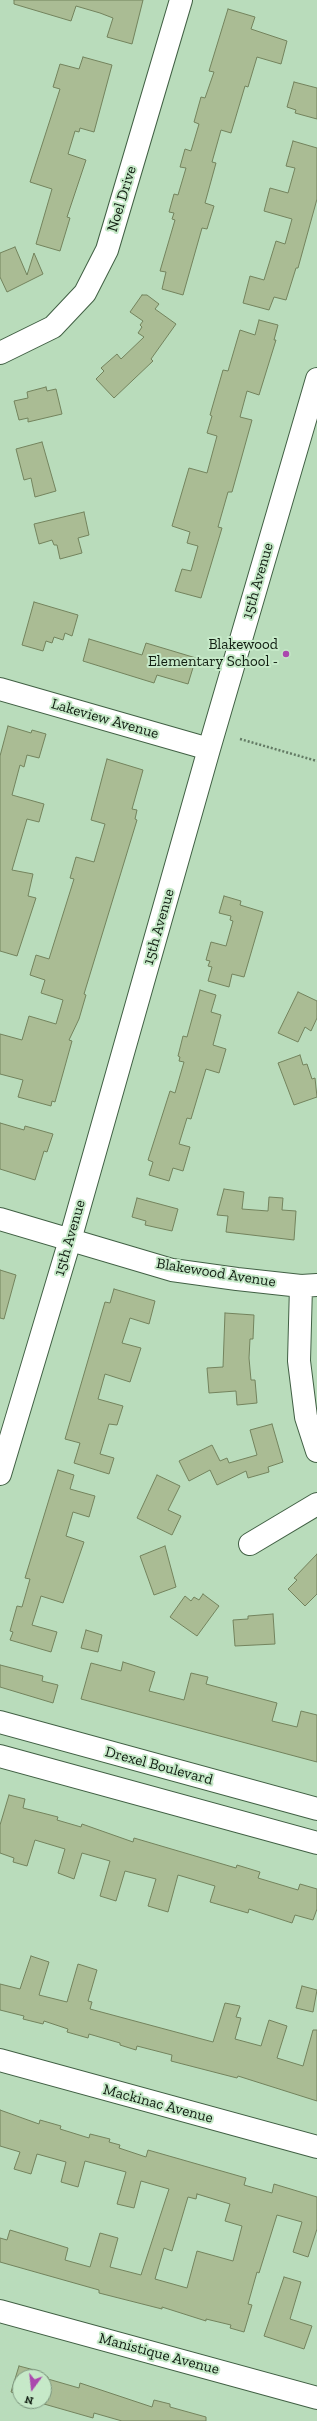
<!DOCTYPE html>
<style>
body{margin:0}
#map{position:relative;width:317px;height:2421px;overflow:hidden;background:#b9dcbb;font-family:"Zilla Slab",serif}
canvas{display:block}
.north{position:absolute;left:12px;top:2369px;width:40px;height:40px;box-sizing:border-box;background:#c6e9c8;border:1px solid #7d977f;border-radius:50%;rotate:195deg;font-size:11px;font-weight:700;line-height:16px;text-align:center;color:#101d11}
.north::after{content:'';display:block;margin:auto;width:14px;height:18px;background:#ab48ae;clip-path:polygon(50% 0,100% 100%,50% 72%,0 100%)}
</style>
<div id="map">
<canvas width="317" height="2421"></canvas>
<div class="north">N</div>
</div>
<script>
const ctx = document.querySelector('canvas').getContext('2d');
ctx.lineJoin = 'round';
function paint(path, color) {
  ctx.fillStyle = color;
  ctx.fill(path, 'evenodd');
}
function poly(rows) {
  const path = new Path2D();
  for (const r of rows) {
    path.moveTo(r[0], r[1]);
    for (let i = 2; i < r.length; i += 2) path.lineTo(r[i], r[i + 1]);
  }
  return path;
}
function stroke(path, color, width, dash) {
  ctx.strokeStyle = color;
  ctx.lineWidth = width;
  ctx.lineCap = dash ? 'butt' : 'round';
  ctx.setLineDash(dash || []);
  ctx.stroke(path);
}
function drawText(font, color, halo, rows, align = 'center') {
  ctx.font = font + ' "Zilla Slab",serif';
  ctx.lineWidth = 4;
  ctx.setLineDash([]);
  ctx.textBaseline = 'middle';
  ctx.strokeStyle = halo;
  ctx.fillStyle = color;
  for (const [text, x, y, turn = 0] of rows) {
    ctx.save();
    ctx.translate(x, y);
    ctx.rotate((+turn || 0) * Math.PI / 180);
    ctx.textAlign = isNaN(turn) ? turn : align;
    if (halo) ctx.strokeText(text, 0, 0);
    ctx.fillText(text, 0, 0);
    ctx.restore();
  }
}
const building = poly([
 [14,0,143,0,132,44,107,37,113,18,100,13,76,6,71,21,14,4,14,0],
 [228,9,255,17,251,29,287,41,281,64,257,57,248,87,245,86,231,133,221,130,212,162,216,163,205,203,214,206,207,229,202,228,183,295,162,289,166,272,160,271,175,220,172,219,174,213,169,212,174,194,178,195,186,168,180,167,185,149,191,151,199,124,194,122,201,97,205,98,214,72,209,71,228,9],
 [83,57,112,65,94,132,80,128,79,132,75,131,68,154,86,160,67,217,70,218,60,251,36,244,52,189,30,182,60,89,53,87,60,64,79,69,83,57],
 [294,82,317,88,317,119,295,113,296,110,287,107,294,82],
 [293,141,317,148,317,199,298,268,296,268,286,300,274,297,269,310,243,303,250,276,264,280,276,241,285,244,292,219,264,211,270,188,288,193,295,168,286,166,293,141],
 [15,247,27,275,34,253,43,274,7,292,0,277,0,253,15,247],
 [142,295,147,295,159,304,155,309,176,324,151,359,153,361,114,398,96,379,104,371,101,368,117,354,121,359,144,337,138,333,142,327,140,325,143,321,130,312,142,295],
 [259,320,278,325,274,340,276,340,259,395,247,391,240,417,252,420,232,492,228,492,218,527,222,528,201,598,175,591,182,569,191,571,198,546,187,543,190,532,172,526,189,468,207,473,217,436,207,433,212,416,210,415,223,370,228,371,240,330,255,335,259,320],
 [46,387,47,391,56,389,62,414,28,422,28,418,19,420,14,401,28,398,27,392,46,387],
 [42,442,56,491,35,497,31,478,24,480,16,449,42,442],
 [84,512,89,535,78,538,82,553,60,559,57,545,54,545,52,540,39,544,34,524,84,512],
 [34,602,78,615,72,636,65,633,63,640,54,637,52,643,46,641,43,651,22,645,34,602],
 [89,639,142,655,146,643,196,658,188,684,157,675,154,683,83,661,89,639],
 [8,726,31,733,32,730,46,734,39,758,27,755,24,767,20,765,12,795,44,804,39,822,27,819,12,870,33,874,28,896,36,898,17,956,0,951,0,756,8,726],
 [107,759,143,770,132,809,137,810,135,819,137,820,84,994,86,995,79,1019,69,1040,72,1041,55,1102,52,1101,51,1106,18,1097,23,1080,0,1074,0,1034,22,1040,29,1016,56,1024,63,1000,41,993,45,980,30,975,36,955,49,959,74,879,70,878,76,857,94,862,105,824,91,820,107,759],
 [224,896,241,901,240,905,263,912,244,977,232,974,229,987,208,981,212,967,208,966,210,961,206,960,211,942,226,946,233,921,230,920,231,916,219,913,224,896],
 [200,990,216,995,211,1012,221,1015,213,1045,226,1049,219,1073,206,1069,191,1119,187,1118,179,1144,190,1147,183,1171,173,1168,169,1181,149,1175,153,1162,148,1160,170,1091,175,1093,184,1062,179,1061,180,1057,178,1056,183,1036,187,1037,200,990],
 [298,992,317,1001,317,1018,311,1031,305,1027,298,1042,278,1033,298,992],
 [300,1055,303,1065,307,1064,312,1079,315,1078,317,1097,294,1105,278,1063,300,1055],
 [0,1123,24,1130,25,1126,53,1134,47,1152,44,1151,35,1180,0,1169,0,1123],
 [224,1189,244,1192,242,1209,268,1211,269,1197,283,1198,282,1210,296,1211,294,1240,226,1232,228,1216,217,1215,224,1189],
 [137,1198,178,1209,172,1231,145,1225,146,1221,132,1217,137,1198],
 [0,1270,16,1275,4,1319,0,1318,0,1270],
 [114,1289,155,1301,149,1324,130,1318,122,1343,141,1348,130,1382,105,1374,98,1399,123,1406,117,1425,109,1424,100,1454,114,1458,109,1474,74,1463,80,1443,65,1439,105,1302,110,1303,114,1289],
 [225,1313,254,1315,253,1339,250,1339,249,1358,251,1380,255,1380,257,1403,237,1405,236,1391,209,1393,207,1368,223,1367,225,1313],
 [272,1424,283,1462,268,1467,269,1472,248,1478,246,1471,217,1485,210,1470,189,1481,179,1461,212,1445,220,1461,227,1458,229,1463,257,1455,250,1430,272,1424],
 [58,1470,74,1475,70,1489,95,1496,89,1517,73,1512,66,1536,84,1542,63,1603,41,1596,32,1625,57,1632,51,1652,10,1640,13,1632,10,1631,17,1606,22,1607,30,1579,25,1578,58,1470],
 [157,1475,180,1486,168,1510,181,1516,172,1535,137,1518,157,1475],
 [165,1546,176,1587,154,1595,140,1556,165,1546],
 [317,1554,317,1594,305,1606,288,1589,297,1580,294,1578,317,1554],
 [203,1594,219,1606,197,1636,170,1617,185,1596,191,1601,194,1597,199,1600,203,1594],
 [273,1614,275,1644,235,1646,233,1620,248,1619,248,1616,273,1614],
 [86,1630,102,1635,98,1652,81,1648,86,1630],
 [123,1662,155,1672,149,1691,184,1700,191,1673,208,1677,206,1684,277,1703,272,1721,297,1727,301,1711,317,1715,317,1762,81,1699,91,1663,121,1671,123,1662],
 [0,1665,43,1676,42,1681,58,1685,53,1703,0,1687,0,1665],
 [9,1795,25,1799,23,1808,58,1817,57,1820,81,1827,82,1824,133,1842,134,1838,236,1868,237,1865,260,1872,258,1878,298,1890,300,1884,317,1889,317,1909,313,1920,295,1915,292,1923,249,1909,248,1913,210,1902,215,1886,178,1875,168,1912,148,1906,156,1879,125,1871,116,1901,100,1896,110,1861,82,1853,74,1879,58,1873,65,1849,35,1840,27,1866,13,1862,14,1858,0,1853,0,1825,9,1795],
 [31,1956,49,1962,39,1995,67,2002,78,1964,97,1970,88,2001,92,2002,90,2009,213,2042,225,2003,240,2006,236,2017,241,2018,235,2039,261,2046,269,2020,287,2026,277,2058,303,2066,313,2030,317,2030,317,2101,238,2076,237,2078,171,2061,172,2055,137,2046,136,2050,120,2045,120,2043,89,2034,88,2038,67,2032,68,2029,44,2021,43,2024,23,2019,24,2016,0,2010,0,1984,20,1989,31,1956],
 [302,1986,317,1990,313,2012,296,2008,302,1986],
 [0,2110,39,2124,40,2120,61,2126,60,2129,89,2138,90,2134,110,2139,109,2142,120,2145,119,2148,146,2157,148,2150,246,2178,244,2185,272,2193,274,2184,317,2197,317,2229,308,2257,293,2252,302,2222,277,2215,259,2273,257,2272,248,2304,252,2305,244,2332,230,2328,231,2325,206,2319,206,2321,162,2307,162,2309,99,2293,99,2290,0,2262,0,2238,7,2240,10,2230,68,2248,65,2260,90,2267,100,2233,118,2238,110,2267,141,2275,169,2189,141,2181,134,2208,117,2204,126,2172,85,2161,78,2187,61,2182,66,2162,37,2154,31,2174,14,2169,20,2152,0,2146,0,2110],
 [197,2194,230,2204,225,2221,242,2226,233,2261,197,2251,187,2288,155,2279,164,2248,172,2251,188,2197,196,2199,197,2194],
 [284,2277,301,2282,290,2319,312,2326,304,2349,264,2336,284,2277],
 [19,2366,38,2371,37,2374,48,2377,48,2379,79,2388,80,2383,152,2407,154,2400,170,2404,170,2407,206,2417,206,2421,122,2421,94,2413,93,2418,44,2404,44,2377,20,2377,20,2395,11,2392,19,2366]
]);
const path = poly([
 [240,739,317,761]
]);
const minor = poly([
 [0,353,53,327,85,293,107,250,181,0],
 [0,689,209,749],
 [0,1219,172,1270,237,1279,301,1286,317,1285],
 [301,1286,299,1361,306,1417,317,1451],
 [0,1474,70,1240,209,749,317,379],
 [250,1544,317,1504],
 [0,1722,317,1809],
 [0,1756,317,1843],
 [0,2060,317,2147],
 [0,2311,317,2398]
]);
const markers = [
 [286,654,4,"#ab48ae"]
];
const streetNames = [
 ["Noel Drive",122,199,-73],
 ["15th Avenue",258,581,-74],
 ["Lakeview Avenue",105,719,16],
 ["15th Avenue",159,927,-74],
 ["15th Avenue",70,1238,-74],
 ["Blakewood Avenue",216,1273,9],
 ["Drexel Boulevard",159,1766,15],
 ["Mackinac Avenue",158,2104,15],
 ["Manistique Avenue",159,2354,15]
];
const poiNames = [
 ["Blakewood",278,645],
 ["Elementary School -",278,662]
];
paint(building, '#aabc94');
stroke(building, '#73835d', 1);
stroke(minor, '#416044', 24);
stroke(path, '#637a64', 2.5, [2, 2]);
stroke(minor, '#fff', 22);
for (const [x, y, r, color] of markers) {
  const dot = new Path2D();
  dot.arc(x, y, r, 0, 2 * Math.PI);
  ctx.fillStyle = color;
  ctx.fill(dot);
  stroke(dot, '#c6e9c8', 1.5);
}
drawText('15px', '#101d11', '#c6e9c8', streetNames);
drawText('15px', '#101d11', '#c6e9c8', poiNames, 'right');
</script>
